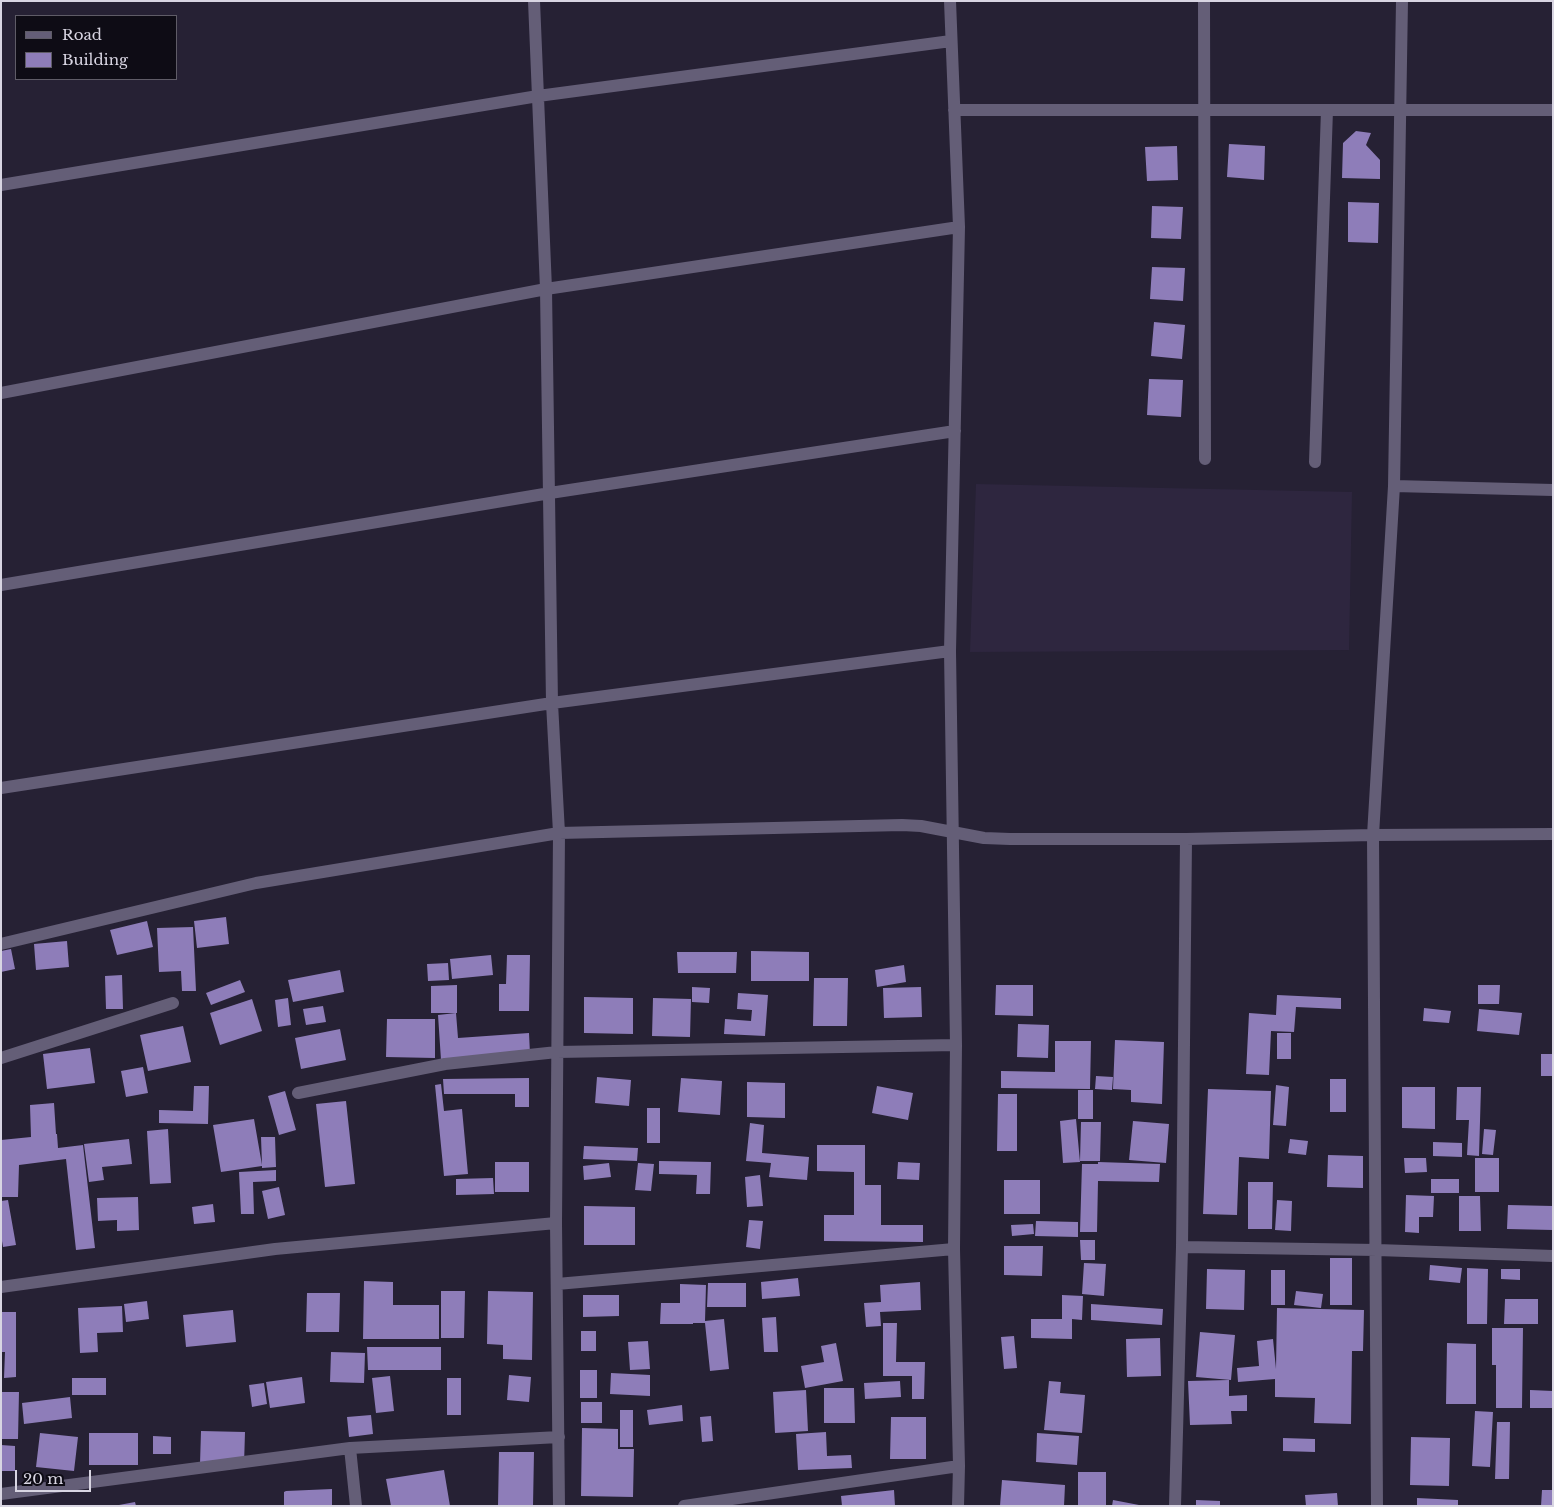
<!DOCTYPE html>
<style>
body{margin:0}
#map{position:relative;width:1554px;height:1507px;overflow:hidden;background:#262134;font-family:"Libre Baskerville",serif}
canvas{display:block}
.frame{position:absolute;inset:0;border:2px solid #d8d5e2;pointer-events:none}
.legend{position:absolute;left:15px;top:15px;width:162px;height:65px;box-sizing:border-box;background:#0e0c15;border:1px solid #5f5c67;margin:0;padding:6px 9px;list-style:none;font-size:15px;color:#d8d5e2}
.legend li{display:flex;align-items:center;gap:10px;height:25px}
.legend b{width:25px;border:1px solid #5f5c67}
.scale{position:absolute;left:15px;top:1470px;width:76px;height:22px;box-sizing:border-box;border:2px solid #d8d5e2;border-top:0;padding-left:6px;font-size:15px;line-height:18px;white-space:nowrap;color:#d8d5e2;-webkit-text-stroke:4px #0e0c15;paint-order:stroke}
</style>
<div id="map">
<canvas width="1554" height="1507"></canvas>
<div class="frame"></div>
<ul class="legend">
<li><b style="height:6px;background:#645e77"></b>Road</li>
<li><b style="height:14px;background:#8e7db9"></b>Building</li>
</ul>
<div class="scale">20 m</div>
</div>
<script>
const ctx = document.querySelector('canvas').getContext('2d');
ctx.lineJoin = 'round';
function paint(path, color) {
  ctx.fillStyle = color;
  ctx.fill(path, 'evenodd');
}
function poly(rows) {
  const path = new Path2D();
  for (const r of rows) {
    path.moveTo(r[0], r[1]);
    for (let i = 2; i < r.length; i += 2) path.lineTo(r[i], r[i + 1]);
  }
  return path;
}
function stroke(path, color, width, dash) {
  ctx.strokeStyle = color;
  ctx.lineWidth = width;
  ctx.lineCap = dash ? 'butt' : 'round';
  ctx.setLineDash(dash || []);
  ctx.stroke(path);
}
const built = poly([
 [976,484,1352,492,1349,650,970,652]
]);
const building = poly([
 [1356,131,1371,133,1366,145,1380,160,1380,179,1342,178,1343,143],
 [1229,144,1265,146,1264,180,1227,177],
 [1177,146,1178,180,1147,181,1145,147],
 [1348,202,1379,203,1378,243,1348,242],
 [1152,206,1183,207,1181,239,1151,238],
 [1152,267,1185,268,1183,301,1150,299],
 [1154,322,1185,325,1182,359,1151,356],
 [1149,379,1183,380,1181,417,1147,415],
 [226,917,229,944,197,948,194,921],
 [147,921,153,947,117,955,110,930],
 [193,927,196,991,182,991,181,971,159,972,157,928],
 [67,941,69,967,36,970,34,944],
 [11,949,15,969,1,972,1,951],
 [751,951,809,952,809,981,751,981],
 [677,952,737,952,736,973,678,973],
 [491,955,493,975,452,979,450,959],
 [507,955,530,955,529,1011,499,1011,499,984,506,984],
 [448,963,449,980,428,981,427,964],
 [904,965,906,982,877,987,875,970],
 [340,970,344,992,293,1002,288,980],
 [122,975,123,1009,106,1009,105,976],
 [814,978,848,978,847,1026,813,1026],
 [240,980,245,992,211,1005,206,993],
 [457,985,457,1013,431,1013,431,986],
 [996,985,1033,985,1033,1016,995,1015],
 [1478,985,1500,985,1499,1004,1478,1004],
 [692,987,710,988,709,1003,692,1002],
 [921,987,922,1017,884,1018,883,988],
 [738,993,768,995,765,1036,724,1034,725,1019,751,1021,752,1010,737,1009],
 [1277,995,1341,998,1341,1009,1296,1007,1294,1032,1271,1031,1269,1075,1246,1074,1249,1013,1276,1015],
 [584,997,633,998,633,1034,584,1033],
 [288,998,291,1025,278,1027,275,1000],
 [653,998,691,999,690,1037,652,1036],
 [252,999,262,1031,220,1045,210,1013],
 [323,1006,326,1022,306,1025,303,1009],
 [1424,1008,1451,1011,1449,1023,1423,1021],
 [1479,1009,1522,1013,1519,1035,1477,1031],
 [456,1013,458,1038,529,1033,530,1054,441,1060,438,1015],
 [387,1019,435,1019,435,1058,386,1057],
 [1018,1024,1049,1025,1048,1058,1017,1057],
 [183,1026,191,1062,148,1071,140,1035],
 [340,1029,346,1060,301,1069,295,1038],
 [1277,1033,1291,1033,1291,1059,1277,1059],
 [1115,1040,1164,1042,1162,1104,1131,1102,1131,1090,1113,1089],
 [1055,1041,1091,1041,1090,1089,1001,1088,1001,1071,1055,1072],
 [90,1048,95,1083,47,1089,43,1054],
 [1541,1054,1553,1054,1553,1076,1541,1076],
 [143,1067,148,1093,126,1097,121,1071],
 [1096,1076,1113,1077,1112,1090,1095,1089],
 [597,1077,631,1080,629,1106,595,1103],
 [529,1078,529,1107,515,1107,515,1094,444,1094,443,1079],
 [681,1078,722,1081,720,1115,678,1112],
 [1330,1079,1346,1079,1346,1112,1330,1112],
 [747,1082,785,1083,785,1118,747,1117],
 [441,1084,444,1111,462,1109,468,1174,444,1176,435,1085],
 [1276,1085,1289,1087,1286,1126,1273,1125],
 [194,1086,209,1086,208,1124,159,1123,159,1110,193,1111],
 [877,1086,913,1093,908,1120,872,1113],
 [1402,1087,1435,1087,1435,1129,1402,1128],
 [1457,1087,1481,1087,1479,1156,1467,1155,1469,1120,1456,1120],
 [1208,1089,1271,1091,1269,1159,1239,1157,1237,1215,1203,1214],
 [1078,1090,1093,1090,1093,1119,1078,1119],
 [285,1091,296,1130,279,1135,268,1096],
 [998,1094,1017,1094,1017,1151,997,1151],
 [346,1101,355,1184,325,1187,316,1104],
 [54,1103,56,1134,57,1134,58,1148,83,1145,95,1248,76,1250,66,1159,19,1165,18,1197,1,1197,1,1140,31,1137,30,1105],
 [647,1108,660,1108,660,1143,647,1143],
 [254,1119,262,1165,261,1137,275,1137,276,1167,262,1168,262,1166,221,1172,213,1125],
 [1076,1119,1080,1162,1063,1163,1060,1121],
 [1133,1121,1169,1124,1166,1163,1129,1160],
 [1081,1122,1101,1122,1100,1161,1080,1161],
 [750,1123,764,1125,762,1153,809,1157,807,1180,769,1177,771,1163,746,1161],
 [168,1129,171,1183,150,1184,147,1131],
 [1484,1129,1496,1130,1493,1155,1482,1154],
 [129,1139,132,1164,102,1167,104,1180,89,1182,84,1144],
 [1290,1139,1308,1141,1306,1155,1288,1153],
 [1433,1142,1462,1143,1462,1157,1433,1156],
 [817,1145,865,1145,865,1185,881,1185,881,1225,923,1225,923,1242,824,1241,824,1215,854,1215,854,1172,817,1171],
 [584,1146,638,1148,637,1161,583,1159],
 [1328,1155,1363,1156,1363,1188,1327,1187],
 [1404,1158,1426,1158,1427,1172,1405,1173],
 [1475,1158,1499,1158,1499,1192,1475,1192],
 [659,1161,711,1162,710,1194,696,1194,697,1175,659,1174],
 [495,1162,529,1162,529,1192,495,1192],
 [898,1162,920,1163,919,1180,897,1179],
 [1098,1162,1160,1164,1159,1182,1098,1181,1097,1232,1080,1232,1082,1164,1098,1164],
 [609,1163,611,1177,584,1180,583,1166],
 [638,1163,654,1164,651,1191,635,1190],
 [276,1170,276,1181,253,1182,254,1214,241,1214,239,1172],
 [760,1175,763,1206,747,1207,745,1177],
 [493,1178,494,1194,456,1195,456,1179],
 [1431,1179,1459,1179,1459,1193,1431,1193],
 [1004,1180,1040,1180,1040,1214,1004,1214],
 [1248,1182,1273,1182,1272,1229,1248,1229],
 [279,1187,285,1215,268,1219,262,1191],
 [1406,1195,1434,1196,1433,1217,1419,1217,1419,1233,1405,1232],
 [1459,1196,1480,1196,1481,1231,1459,1231],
 [138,1197,139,1230,117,1231,117,1220,98,1221,97,1198],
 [8,1200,16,1245,3,1247,1,1235,1,1201],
 [1277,1200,1292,1201,1291,1231,1275,1230],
 [213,1204,215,1222,194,1224,192,1207],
 [1508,1205,1553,1206,1553,1230,1507,1229],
 [584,1206,635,1207,635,1245,584,1245],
 [749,1220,763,1221,760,1249,746,1247],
 [1036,1221,1078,1222,1078,1237,1035,1236],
 [1033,1224,1034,1234,1012,1236,1011,1225],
 [1080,1240,1095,1240,1095,1260,1081,1260],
 [1004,1246,1043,1246,1042,1276,1004,1275],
 [1330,1258,1352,1258,1352,1305,1330,1305],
 [1084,1263,1106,1264,1104,1296,1082,1294],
 [1430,1265,1462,1268,1460,1283,1429,1280],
 [1467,1268,1488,1269,1487,1324,1467,1324],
 [1207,1269,1245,1270,1244,1310,1206,1309],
 [1501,1269,1520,1269,1520,1280,1501,1279],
 [1271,1270,1285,1270,1285,1305,1271,1305],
 [798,1278,800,1296,762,1299,761,1282],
 [364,1281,393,1282,393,1305,439,1305,439,1339,363,1339],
 [920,1282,921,1310,880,1312,881,1326,866,1327,864,1303,881,1302,880,1285],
 [708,1283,746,1283,746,1307,707,1307],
 [680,1284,706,1285,705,1321,724,1319,729,1369,710,1371,705,1323,693,1323,693,1324,660,1324,661,1303,680,1303],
 [441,1291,465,1291,464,1338,441,1338],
 [488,1291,533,1292,532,1360,503,1359,503,1345,487,1344],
 [1296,1291,1323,1294,1321,1308,1294,1305],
 [307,1293,340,1293,339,1332,306,1332],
 [583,1295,619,1295,619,1316,583,1317],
 [1062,1295,1083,1296,1082,1320,1072,1319,1072,1339,1031,1338,1031,1319,1062,1319],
 [1505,1299,1538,1299,1538,1324,1504,1324],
 [147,1301,149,1319,126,1322,124,1304],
 [1091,1304,1163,1309,1162,1325,1091,1320],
 [122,1306,123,1332,97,1333,98,1352,80,1353,78,1308],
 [1277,1308,1364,1310,1363,1351,1352,1351,1351,1424,1314,1423,1315,1398,1275,1397,1275,1379,1238,1382,1237,1368,1259,1366,1257,1341,1273,1339,1276,1369],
 [233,1310,236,1342,186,1347,183,1315],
 [1,1312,16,1312,16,1377,4,1378,5,1352,1,1352],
 [776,1317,778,1352,764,1352,762,1318],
 [883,1323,897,1323,896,1362,925,1362,924,1399,912,1399,912,1376,883,1376],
 [1492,1328,1523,1328,1522,1408,1496,1408,1496,1365,1492,1365],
 [581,1331,596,1331,596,1351,581,1351],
 [1200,1332,1235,1335,1231,1380,1196,1377],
 [1014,1336,1017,1368,1004,1369,1001,1337],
 [1160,1338,1161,1376,1127,1377,1126,1339],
 [648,1341,650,1369,630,1370,628,1342],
 [836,1343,843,1381,805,1388,801,1366,824,1362,821,1346],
 [1447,1343,1476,1344,1476,1404,1446,1404],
 [367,1347,441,1347,441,1370,368,1370],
 [331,1352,365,1353,364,1383,330,1382],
 [580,1370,597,1370,597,1398,580,1398],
 [611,1373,650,1375,650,1396,610,1394],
 [509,1375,531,1377,529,1402,507,1400],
 [390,1376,394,1411,376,1413,372,1378],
 [302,1377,305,1403,270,1408,266,1382],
 [72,1378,106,1378,106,1395,72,1395],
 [447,1378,461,1378,461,1415,447,1415],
 [1229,1380,1229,1396,1247,1395,1247,1411,1231,1411,1232,1424,1190,1425,1188,1381],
 [900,1381,901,1397,865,1399,864,1383],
 [1049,1381,1061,1382,1060,1393,1085,1395,1082,1433,1044,1430],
 [264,1383,267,1404,252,1407,249,1385],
 [824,1388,854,1388,855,1423,824,1423],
 [806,1390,808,1431,775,1433,773,1392],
 [1530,1390,1553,1391,1553,1408,1530,1408],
 [1,1392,19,1392,18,1439,1,1439],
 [70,1397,72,1418,24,1424,22,1403],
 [581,1402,602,1402,602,1423,581,1423],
 [682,1405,683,1421,649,1425,647,1410],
 [620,1410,633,1410,633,1447,620,1447],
 [1475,1411,1493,1412,1490,1467,1472,1466],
 [371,1415,373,1434,349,1437,347,1417],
 [711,1416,713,1441,702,1442,700,1417],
 [891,1417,926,1417,926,1459,890,1459],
 [1497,1422,1510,1422,1509,1479,1495,1479],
 [582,1428,618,1429,618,1449,634,1449,633,1497,581,1496],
 [201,1431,245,1432,244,1465,200,1464],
 [826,1432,827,1456,851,1455,852,1468,798,1470,796,1434],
 [40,1433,78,1437,74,1471,36,1467],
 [89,1433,138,1433,138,1465,89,1465],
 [1037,1433,1079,1436,1077,1465,1036,1462],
 [153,1436,171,1437,171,1454,153,1454],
 [1411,1437,1450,1438,1449,1486,1410,1485],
 [1283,1438,1315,1439,1315,1452,1283,1451],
 [1,1445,15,1446,15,1471,1,1471],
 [499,1452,534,1452,533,1506,498,1506],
 [444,1470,450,1506,391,1506,386,1479],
 [1078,1472,1106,1472,1106,1506,1078,1506],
 [1002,1480,1065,1485,1064,1506,1000,1506],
 [332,1489,332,1506,284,1506,284,1492,286,1491],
 [894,1490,895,1506,842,1506,841,1496],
 [1542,1490,1553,1490,1553,1506,1541,1506],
 [1337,1493,1338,1506,1306,1506,1305,1495],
 [1417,1498,1458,1500,1458,1506,1417,1506],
 [1113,1500,1139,1505,1139,1506,1112,1506],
 [1196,1500,1220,1501,1220,1506,1196,1506],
 [135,1502,136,1506,119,1506,119,1505]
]);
const minor = poly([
 [534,1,546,289,552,703,559,833,556,1223,559,1506],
 [950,1,959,227,950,651,956,1045,954,1249,959,1466,958,1506],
 [1204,1,1205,459],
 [954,110,1553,110],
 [1,185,538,96,951,41],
 [1,393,546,289,959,227],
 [1315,462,1327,110],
 [1394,486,1553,490],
 [1,585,550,493,955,431],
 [1,788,552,703,950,651],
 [1,944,256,883,559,833,902,825,921,826,984,838,1010,839,1186,839,1373,835,1553,834],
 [1,1058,173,1003],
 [298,1093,445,1064,557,1052,956,1045],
 [1182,1247,1377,1250,1553,1256],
 [557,1284,954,1249],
 [1,1287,275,1249,556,1223],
 [350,1448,356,1506],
 [1,1494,350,1448,559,1437],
 [684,1506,959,1466],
 [1175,1506,1182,1247,1186,839],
 [1377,1506,1373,835,1394,486,1402,1]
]);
paint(built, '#2e263f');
paint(building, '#8e7db9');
stroke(minor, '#645e77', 12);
</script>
